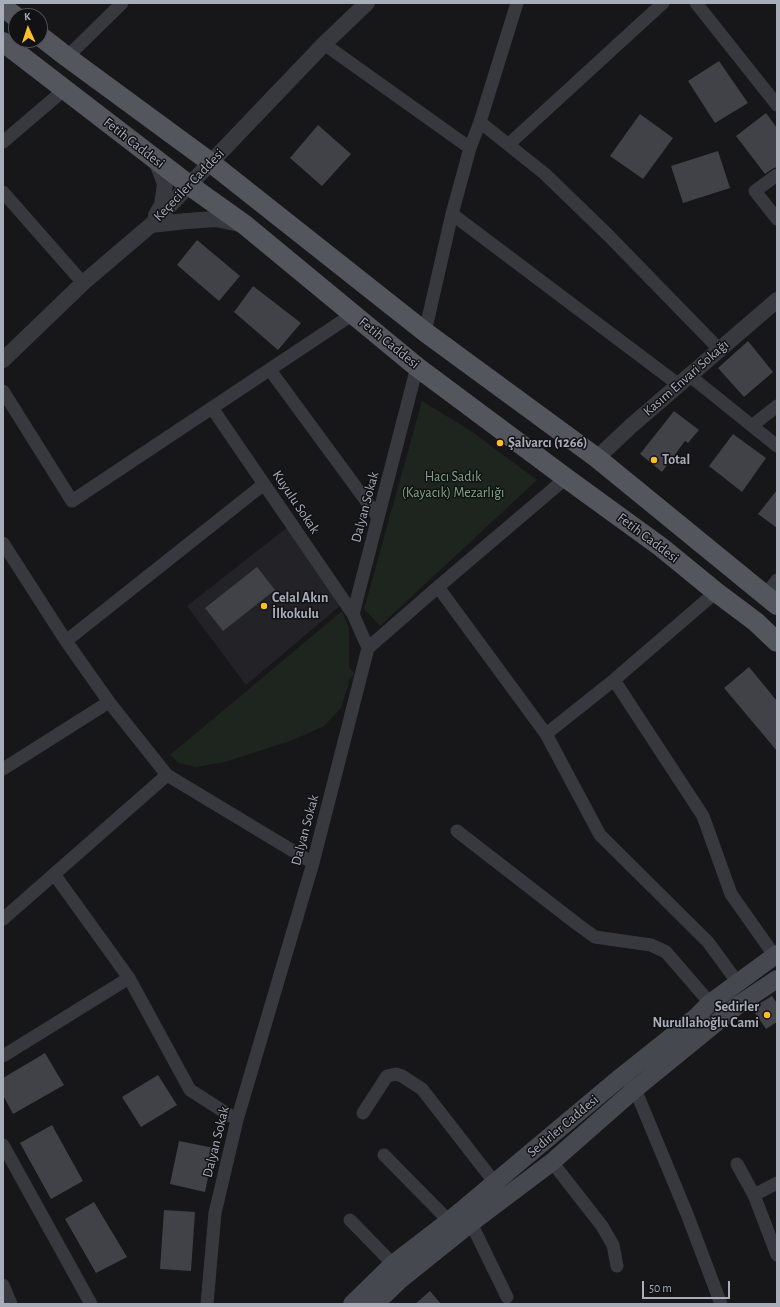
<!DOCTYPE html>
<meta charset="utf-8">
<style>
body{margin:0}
#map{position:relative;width:780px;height:1307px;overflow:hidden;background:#17171a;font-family:"Alegreya Sans",sans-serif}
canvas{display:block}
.frame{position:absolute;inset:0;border:4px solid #a8adba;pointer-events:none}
.north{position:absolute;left:8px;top:8px;width:40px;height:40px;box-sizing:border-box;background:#121215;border:1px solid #4e5057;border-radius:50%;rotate:357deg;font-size:11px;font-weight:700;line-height:16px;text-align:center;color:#a8adba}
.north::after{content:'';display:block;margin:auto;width:14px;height:18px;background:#febe2a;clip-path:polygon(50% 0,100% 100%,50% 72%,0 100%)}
.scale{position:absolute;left:642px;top:1281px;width:88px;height:18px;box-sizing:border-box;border:2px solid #a8adba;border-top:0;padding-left:5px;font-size:12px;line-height:14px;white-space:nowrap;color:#a8adba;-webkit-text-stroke:3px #121215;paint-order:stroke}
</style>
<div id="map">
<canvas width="780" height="1307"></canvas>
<div class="frame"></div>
<div class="north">K</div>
<div class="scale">50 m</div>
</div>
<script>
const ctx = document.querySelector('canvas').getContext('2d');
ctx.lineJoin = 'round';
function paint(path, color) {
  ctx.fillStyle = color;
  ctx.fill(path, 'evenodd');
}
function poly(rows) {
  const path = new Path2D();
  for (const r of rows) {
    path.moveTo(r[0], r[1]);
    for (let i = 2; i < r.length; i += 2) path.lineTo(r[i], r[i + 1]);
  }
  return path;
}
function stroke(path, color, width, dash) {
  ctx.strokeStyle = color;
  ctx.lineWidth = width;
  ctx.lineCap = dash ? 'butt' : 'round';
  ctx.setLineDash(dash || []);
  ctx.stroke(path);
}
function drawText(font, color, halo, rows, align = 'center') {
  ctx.font = font + ' "Alegreya Sans",sans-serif';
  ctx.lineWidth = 3;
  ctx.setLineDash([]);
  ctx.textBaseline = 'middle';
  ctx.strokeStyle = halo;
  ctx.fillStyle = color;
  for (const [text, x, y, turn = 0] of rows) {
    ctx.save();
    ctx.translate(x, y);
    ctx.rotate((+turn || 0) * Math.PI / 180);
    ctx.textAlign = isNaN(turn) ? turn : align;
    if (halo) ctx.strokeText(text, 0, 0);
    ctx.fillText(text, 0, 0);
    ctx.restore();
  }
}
const built = poly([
 [289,526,341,605,246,685,187,606]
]);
const green = poly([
 [422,401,471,431,537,480,380,626,364,609],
 [342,611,349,628,349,667,355,674,349,679,348,686,341,708,324,726,293,740,225,762,196,767,179,763,170,755]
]);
const building = poly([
 [719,61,748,103,715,123,688,81],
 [766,113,777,128,777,167,772,169,765,174,736,136],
 [640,114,673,138,643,179,610,156],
 [318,125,351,154,322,186,290,158],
 [718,151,730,188,683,203,671,166],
 [197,240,240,276,219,301,177,265],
 [253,286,301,323,278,350,234,312],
 [748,341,773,372,744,397,718,368],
 [674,411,699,430,688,443,685,441,662,472,640,454],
 [733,434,766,458,742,492,709,466],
 [777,490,777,528,758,514],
 [257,567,275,590,223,631,205,608],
 [749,667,777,701,777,751,724,688],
 [772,996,777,1004,777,1022,766,1029,752,1008],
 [45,1053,64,1085,13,1114,3,1095,3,1078],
 [158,1075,177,1105,141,1127,122,1097],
 [52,1125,83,1181,51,1199,20,1143],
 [179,1141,214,1148,205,1192,170,1184],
 [94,1202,127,1257,96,1273,65,1219],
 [164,1210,195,1212,191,1271,160,1269],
 [430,1291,441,1304,415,1304]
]);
const minor = poly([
 [696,3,777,105],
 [324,44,470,148],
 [67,57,122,3],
 [480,122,545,174,609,236,719,349],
 [3,142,65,89],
 [509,144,663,3],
 [777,175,755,191,777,219],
 [3,192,83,283],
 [452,214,679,385],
 [425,332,452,214,470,148,480,122,517,3],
 [270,370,378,517],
 [690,376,777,446],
 [3,391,72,501,353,314],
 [212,408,353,614],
 [753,425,777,406],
 [3,543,66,641,109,702,167,775,313,863],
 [438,587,546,734,600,835,708,942,738,983],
 [765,595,777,580],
 [66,641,264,484],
 [368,648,438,587,566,478],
 [614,680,703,816,731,894,774,955],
 [546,734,614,680,716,592],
 [3,769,109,702],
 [457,831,577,924,595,937,651,945,666,952,710,1003],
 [54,874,129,978,190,1090,237,1120],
 [3,919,167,775],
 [3,1056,129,978],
 [629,1083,635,1089,687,1214,721,1304],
 [363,1113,387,1076,396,1074,402,1076,422,1089,495,1183],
 [3,1145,91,1304],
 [384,1155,449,1221],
 [552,1162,602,1226,613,1245,617,1266],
 [737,1164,754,1195,777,1255],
 [754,1195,777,1183],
 [350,1220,393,1264],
 [471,1223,507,1297],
 [3,1285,11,1304],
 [207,1304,215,1213,237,1120,313,863,368,648,353,614,417,367]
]);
const tertiary = poly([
 [156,215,162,205,165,184,156,160],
 [151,225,186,221,216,219,240,224],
 [3,360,83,283,151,225,324,44,367,3],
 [597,458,631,426,777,300]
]);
const secondary = poly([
 [352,1304,393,1264,449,1221,622,1076,696,1017,710,1003,777,954],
 [375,1304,400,1280,471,1223,552,1162,635,1089,738,1005,777,979]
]);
const primary = poly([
 [3,7,16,17],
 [40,36,67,57,210,162,425,332,597,458,777,605],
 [3,42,189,185,245,225,417,367,566,478,661,547,716,592,756,622,777,642]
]);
const markers = [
 [500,443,4,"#febe2a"],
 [654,460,4,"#febe2a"],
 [264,606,4,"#febe2a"],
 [767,1015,4,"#febe2a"]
];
const streetNames = [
 ["Fetih Caddesi",134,143,38],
 ["Keçeciler Caddesi",189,185,-46],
 ["Fetih Caddesi",389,343,39],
 ["Kasım Envari Sokağı",686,378,-41],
 ["Kuyulu Sokak",296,502,56],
 ["Dalyan Sokak",365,507,-75],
 ["Fetih Caddesi",648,538,37],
 ["Dalyan Sokak",305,830,-75],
 ["Sedirler Caddesi",563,1126,-40],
 ["Dalyan Sokak",216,1142,-76]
];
const poiNames = [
 ["Şalvarcı (1266)",508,443],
 ["Total",662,460],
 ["Celal Akın",272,598],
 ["İlkokulu",272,614],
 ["Sedirler",759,1007,"right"],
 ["Nurullahoğlu Cami",759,1023,"right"]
];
const parkNames = [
 ["Hacı Sadık",453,477],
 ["(Kayacık) Mezarlığı",453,493]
];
paint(built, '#232327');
paint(green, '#1d251e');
paint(building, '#414247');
stroke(minor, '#38393f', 13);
stroke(tertiary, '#38393f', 16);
stroke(secondary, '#46484f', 18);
stroke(primary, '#54565e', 20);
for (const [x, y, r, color] of markers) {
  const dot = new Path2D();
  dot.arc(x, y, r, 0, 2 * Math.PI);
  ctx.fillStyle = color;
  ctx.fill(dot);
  stroke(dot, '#121215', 1.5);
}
drawText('14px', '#a8adba', '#121215', streetNames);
drawText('bold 14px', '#a8adba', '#121215', poiNames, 'left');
drawText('14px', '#7ea682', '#121215', parkNames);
</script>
